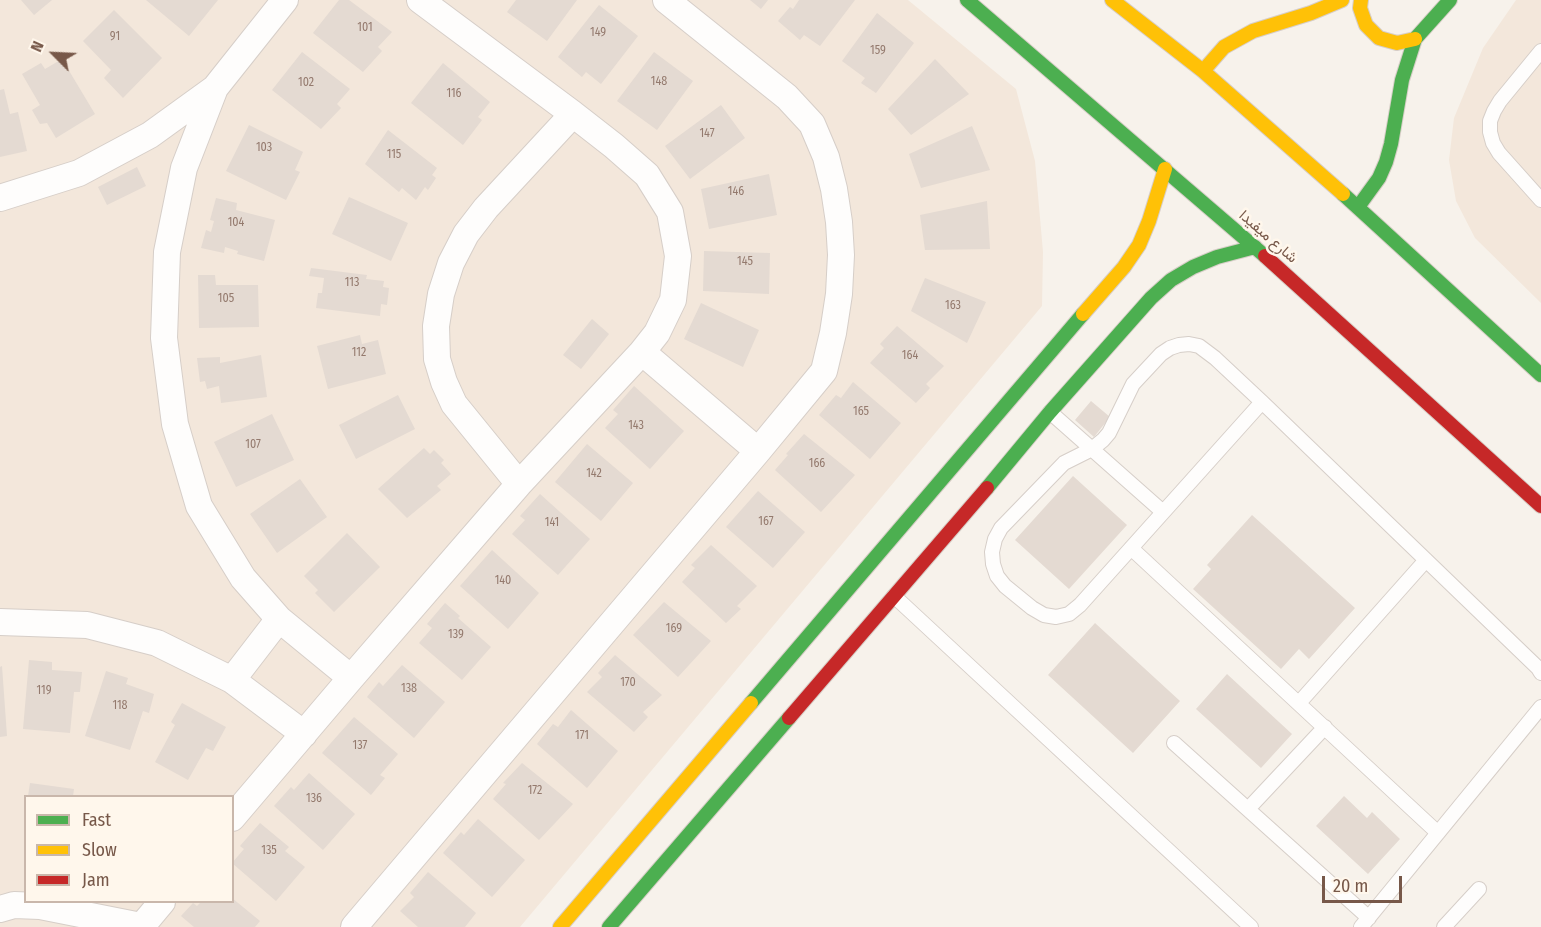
<!DOCTYPE html>
<meta charset="utf-8">
<style>
body{margin:0}
#map{position:relative;width:1541px;height:927px;overflow:hidden;background:#f7f2eb;font-family:"Fira Sans Condensed",sans-serif}
canvas{display:block}
.legend{position:absolute;left:24px;top:795px;width:210px;height:108px;box-sizing:border-box;background:#fff7ec;border:2px solid #c9b7ab;margin:0;padding:8px 10px;list-style:none;font-size:18px;color:#775849}
.legend li{display:flex;align-items:center;gap:12px;height:30px}
.legend b{width:30px;border:2px solid #c9b7ab}
.north{position:absolute;left:24px;top:24px;width:60px;height:60px;-webkit-text-stroke:4px #fff7ec;paint-order:stroke;rotate:294deg;font-size:16px;font-weight:700;line-height:24px;text-align:center;color:#775849}
.north::after{content:'';display:block;margin:auto;width:21px;height:27px;background:#775849;clip-path:polygon(50% 0,100% 100%,50% 72%,0 100%)}
.scale{position:absolute;left:1322px;top:876px;width:80px;height:27px;box-sizing:border-box;border:3px solid #775849;border-top:0;padding-left:8px;font-size:18px;line-height:21px;white-space:nowrap;color:#775849;-webkit-text-stroke:4px #fff7ec;paint-order:stroke}
</style>
<div id="map">
<canvas width="1541" height="927"></canvas>
<ul class="legend">
<li><b style="height:8px;background:#4caf50"></b>Fast</li>
<li><b style="height:8px;background:#ffc107"></b>Slow</li>
<li><b style="height:8px;background:#c62828"></b>Jam</li>
</ul>
<div class="north">N</div>
<div class="scale">20 m</div>
</div>
<script>
const ctx = document.querySelector('canvas').getContext('2d');
ctx.lineJoin = 'round';
function paint(path, color) {
  ctx.fillStyle = color;
  ctx.fill(path, 'evenodd');
}
function poly(rows) {
  const path = new Path2D();
  for (const r of rows) {
    path.moveTo(r[0], r[1]);
    for (let i = 2; i < r.length; i += 2) path.lineTo(r[i], r[i + 1]);
  }
  return path;
}
function stroke(path, color, width, dash) {
  ctx.strokeStyle = color;
  ctx.lineWidth = width;
  ctx.lineCap = dash ? 'butt' : 'round';
  ctx.setLineDash(dash || []);
  ctx.stroke(path);
}
function drawText(font, color, halo, rows, align = 'center') {
  ctx.font = font + ' "Fira Sans Condensed",Vazirmatn,sans-serif';
  ctx.lineWidth = 5;
  ctx.setLineDash([]);
  ctx.textBaseline = 'middle';
  ctx.strokeStyle = halo;
  ctx.fillStyle = color;
  for (const [text, x, y, turn = 0] of rows) {
    ctx.save();
    ctx.translate(x, y);
    ctx.rotate((+turn || 0) * Math.PI / 180);
    ctx.textAlign = isNaN(turn) ? turn : align;
    if (halo) ctx.strokeText(text, 0, 0);
    ctx.fillText(text, 0, 0);
    ctx.restore();
  }
}
const residential = poly([
 [0,0,908,0,1016,89,1035,161,1043,252,1042,306,520,927,0,927],
 [26,796,232,796,232,902,26,902],
 [1516,0,1541,0,1541,303,1475,238,1456,201,1449,160,1454,118,1483,48]
]);
const building = poly([
 [21,0,52,0,34,15],
 [146,0,218,0,189,36],
 [339,0,349,0,392,32,378,47,382,51,363,72,313,33],
 [516,0,577,0,547,41,507,12],
 [750,0,768,0,761,9],
 [799,0,855,0,820,46,804,35,800,40,778,21,790,7,793,9],
 [599,5,638,36,601,84,586,72,582,77,558,57],
 [114,10,162,58,123,98,104,78,111,70,83,41],
 [877,13,914,43,876,93,861,83,865,78,842,61],
 [302,52,350,89,337,104,341,108,321,129,272,90],
 [654,52,693,81,657,130,617,101],
 [62,59,95,114,56,138,47,123,40,124,32,110,40,105,22,74,41,63,45,69],
 [935,59,969,94,911,135,888,109],
 [443,63,490,102,478,117,482,120,463,145,411,103],
 [4,89,10,114,18,112,27,151,0,157,0,90],
 [721,105,745,138,690,179,665,146],
 [249,125,303,152,295,170,300,172,286,200,226,171],
 [972,126,990,170,921,188,909,154],
 [388,130,437,168,432,175,436,178,428,190,425,187,416,200,402,188,399,192,365,164],
 [137,167,146,186,107,205,98,187],
 [769,174,777,215,709,229,701,189],
 [349,197,408,223,391,261,332,234],
 [216,198,237,203,236,210,275,220,264,261,237,254,238,251,225,247,224,253,201,248,206,230,211,232,214,221,210,220],
 [987,201,990,249,925,250,920,215],
 [704,251,770,253,769,294,703,291],
 [311,268,367,275,366,279,384,281,383,287,389,288,387,305,381,304,380,316,316,308,318,293,322,293,324,278,309,276],
 [198,275,215,275,216,285,258,285,259,327,199,328],
 [925,278,986,302,967,343,911,311],
 [701,303,759,330,743,367,684,339],
 [592,319,609,334,581,369,563,355],
 [897,326,944,366,926,384,930,388,916,403,870,363,884,348,880,344],
 [360,335,362,344,378,340,386,374,328,389,317,346],
 [261,355,267,397,221,403,219,386,207,389,205,381,200,382,197,358,220,357,220,363],
 [853,382,901,423,870,459,819,415,836,395,841,398],
 [634,386,684,431,650,469,605,428,618,414,613,410],
 [398,395,415,429,356,459,339,425],
 [1091,401,1110,417,1094,437,1075,420],
 [272,414,294,460,236,487,214,442],
 [804,434,855,475,821,512,775,470,788,455,786,454],
 [587,444,633,483,601,521,555,482],
 [424,448,430,454,434,450,444,460,441,463,451,474,437,486,441,490,407,518,378,489],
 [1073,476,1127,525,1069,589,1015,540],
 [300,479,327,517,277,553,250,514],
 [758,491,805,532,773,568,726,527],
 [540,494,590,539,558,575,512,534,525,520,520,516],
 [1252,515,1355,608,1309,659,1299,649,1281,669,1193,589,1211,569,1207,565],
 [347,533,380,567,334,612,315,593,318,590,304,576],
 [711,545,757,586,737,606,741,609,726,623,682,582,695,568,691,565],
 [492,550,539,593,508,629,460,586],
 [664,602,711,641,678,677,633,635],
 [445,603,460,616,458,618,491,647,462,680,419,643,432,628,427,624],
 [1095,623,1180,701,1133,753,1048,675],
 [615,655,662,695,643,712,648,717,634,732,587,692,602,677,598,673],
 [29,660,52,662,52,670,82,672,80,692,74,692,70,733,23,729],
 [402,665,445,702,414,738,367,697,379,682,383,686],
 [2,666,7,736,0,737,0,667],
 [106,671,128,678,126,684,154,694,149,713,143,711,130,750,85,736],
 [1227,674,1292,734,1261,768,1196,709],
 [182,703,226,727,213,751,206,748,188,780,155,762,175,725,171,722],
 [571,710,618,751,587,788,537,744,553,724,558,727],
 [354,717,398,754,380,775,385,778,371,795,322,753],
 [522,763,573,804,539,840,493,799,506,784,503,783],
 [309,773,355,814,323,850,274,806,291,787,294,790],
 [30,783,74,789,73,796,28,796],
 [1344,796,1367,818,1372,812,1400,839,1368,874,1316,826],
 [478,819,525,860,492,897,443,853,461,832,464,835],
 [260,823,289,847,285,851,305,867,276,901,232,863,244,849,240,846],
 [428,872,476,913,465,927,418,927,400,911,414,897,410,893],
 [232,898,260,921,255,927,194,927,181,916,193,903,197,906,201,902,232,902]
]);
const lane = poly([
 [1541,51,1500,101,1494,111,1490,121,1490,132,1493,143,1499,153,1541,200],
 [1262,402,1080,605,1069,614,1056,617,1044,615,1032,608,1005,586,997,576,993,564,992,552,995,539,1001,528,1064,463,1092,449,1103,440,1109,433,1133,384,1161,354,1170,348,1179,345,1189,344,1199,346,1215,358,1262,402,1538,668,1541,673],
 [1050,412,1163,512],
 [1131,548,1438,833],
 [894,596,1251,927],
 [1299,703,1426,560],
 [1174,743,1369,918],
 [1248,809,1325,727],
 [1361,927,1541,707],
 [1444,927,1479,889]
]);
const street = poly([
 [215,88,184,168,167,252,164,338,175,424,199,506,243,578,279,619,351,678],
 [0,198,79,173,150,135,215,88,285,0],
 [642,352,758,451],
 [519,484,454,404,444,382,437,359,436,326,441,294,451,263,466,234,486,208,573,114],
 [0,622,87,625,157,643,232,680,304,734],
 [232,680,279,619],
 [232,818,351,678,519,484,642,352,657,333,673,300,678,256,670,212,647,175,614,146,573,114,420,0],
 [0,909,14,905,40,906,141,926],
 [141,927,162,902],
 [354,927,758,451,824,371,833,333,839,294,841,255,839,222,834,189,826,157,812,124,787,97,666,0]
]);
const fast = poly([
 [967,0,1265,256],
 [1343,194,1541,375],
 [1358,207,1379,178,1386,162,1391,144,1402,80,1415,39,1450,0],
 [987,488,1050,412,1151,298,1171,280,1193,267,1217,257,1255,247],
 [751,703,1083,314],
 [609,927,789,718]
]);
const slow = poly([
 [1112,0,1203,71,1343,194],
 [1361,0,1360,8,1366,25,1379,38,1397,43,1415,39],
 [1203,71,1224,47,1253,31,1311,13,1342,0],
 [1083,314,1124,267,1139,245,1149,221,1165,169],
 [560,927,751,703]
]);
const jam = poly([
 [1265,256,1541,506],
 [789,718,987,488]
]);
const numberNames = [
 ["101",365,28],
 ["149",598,33],
 ["91",115,37],
 ["159",878,51],
 ["148",659,82],
 ["102",306,83],
 ["116",454,94],
 ["147",707,134],
 ["103",264,148],
 ["115",394,155],
 ["146",736,192],
 ["104",236,223],
 ["145",745,262],
 ["113",352,283],
 ["105",226,299],
 ["163",953,306],
 ["112",359,353],
 ["164",910,356],
 ["165",861,412],
 ["143",636,426],
 ["107",253,445],
 ["166",817,464],
 ["142",594,474],
 ["167",766,522],
 ["141",552,523],
 ["140",503,581],
 ["169",674,629],
 ["139",456,635],
 ["170",628,683],
 ["138",409,689],
 ["119",44,691],
 ["118",120,706],
 ["171",582,736],
 ["137",360,746],
 ["172",535,791],
 ["136",314,799],
 ["135",269,851]
];
const streetNames = [
 ["شارع ميفيدا",1268,237,41]
];
paint(residential, '#f3e7db');
paint(building, '#e4dad2');
stroke(lane, '#d6cec8', 16);
stroke(street, '#d6cec8', 28);
stroke(fast, '#d7cec7', 16);
stroke(slow, '#d7cec7', 16);
stroke(jam, '#d7cec7', 16);
stroke(lane, '#fefdfc', 14);
stroke(street, '#fefdfc', 26);
stroke(fast, '#4caf50', 14);
stroke(slow, '#ffc107', 14);
stroke(jam, '#c62828', 14);
drawText('12px', '#947a6e', null, numberNames);
drawText('15px', '#775849', '#fff7ec', streetNames);
</script>
